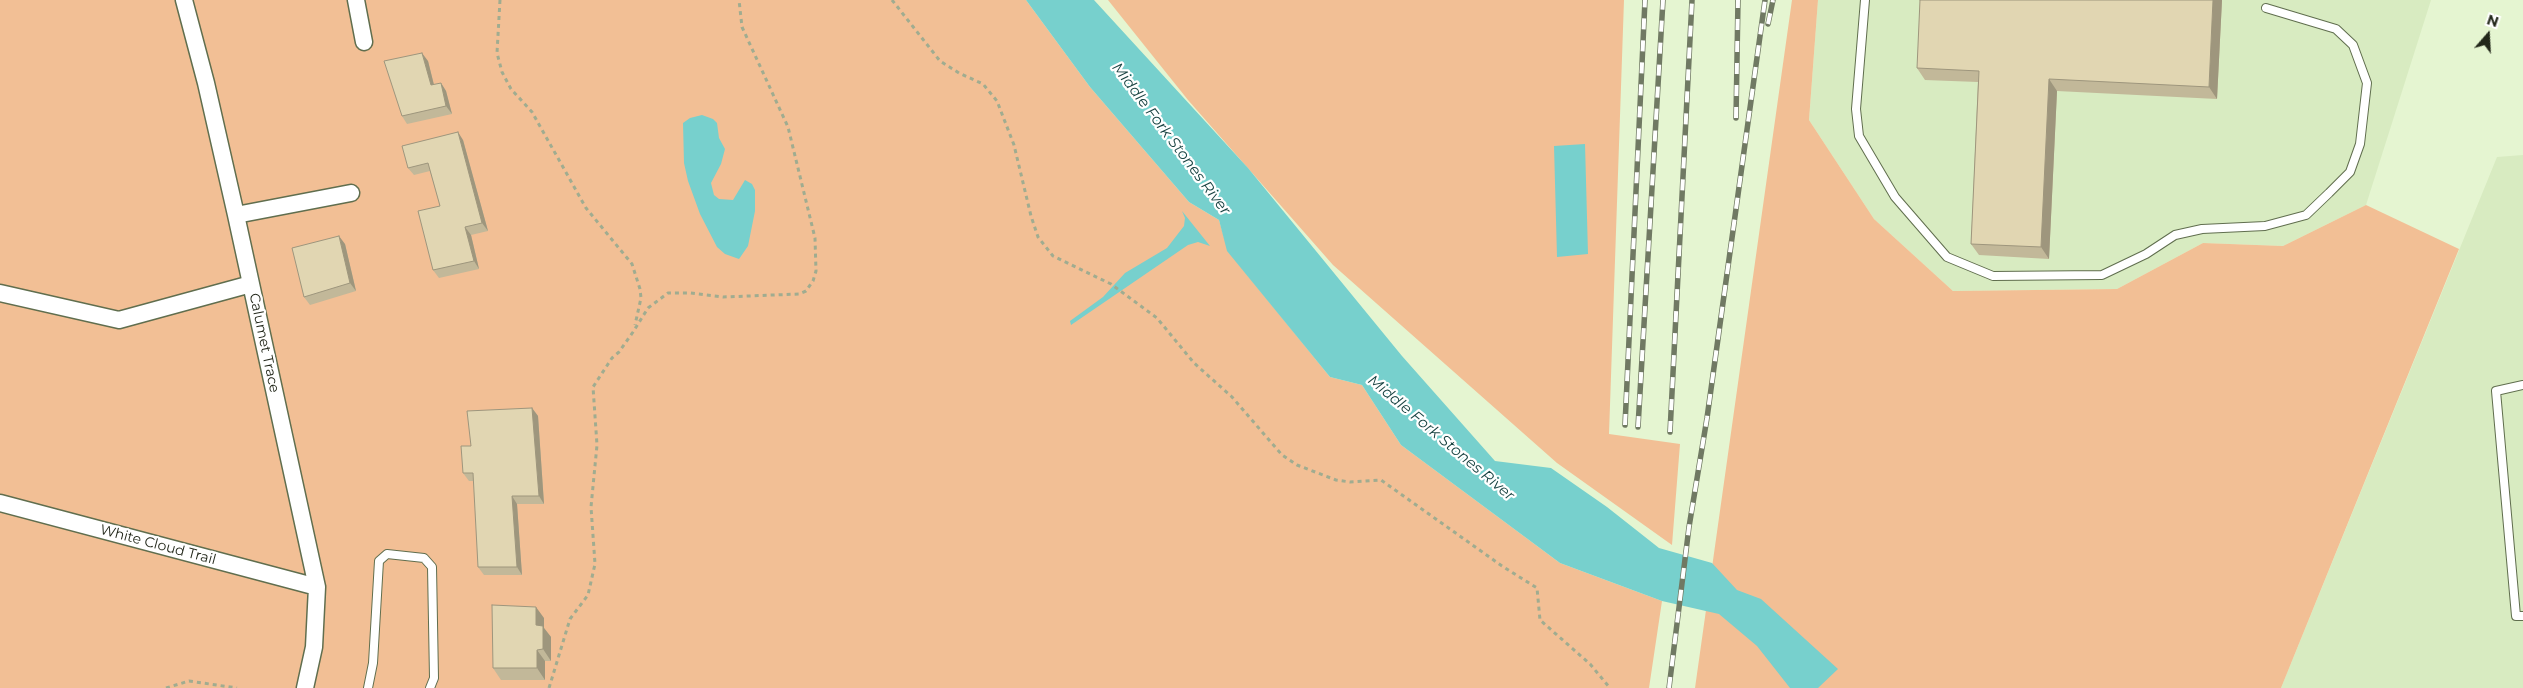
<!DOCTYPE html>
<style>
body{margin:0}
#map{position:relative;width:2523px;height:688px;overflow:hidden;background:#e5f5d1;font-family:Montserrat,sans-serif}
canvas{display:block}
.north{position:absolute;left:2463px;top:10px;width:50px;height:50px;-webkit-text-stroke:4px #fff;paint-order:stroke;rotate:19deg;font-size:14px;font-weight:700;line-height:20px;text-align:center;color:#22271a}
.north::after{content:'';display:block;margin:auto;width:18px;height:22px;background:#22271a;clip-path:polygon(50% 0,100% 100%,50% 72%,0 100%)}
</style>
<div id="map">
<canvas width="2523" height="688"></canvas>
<div class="north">N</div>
</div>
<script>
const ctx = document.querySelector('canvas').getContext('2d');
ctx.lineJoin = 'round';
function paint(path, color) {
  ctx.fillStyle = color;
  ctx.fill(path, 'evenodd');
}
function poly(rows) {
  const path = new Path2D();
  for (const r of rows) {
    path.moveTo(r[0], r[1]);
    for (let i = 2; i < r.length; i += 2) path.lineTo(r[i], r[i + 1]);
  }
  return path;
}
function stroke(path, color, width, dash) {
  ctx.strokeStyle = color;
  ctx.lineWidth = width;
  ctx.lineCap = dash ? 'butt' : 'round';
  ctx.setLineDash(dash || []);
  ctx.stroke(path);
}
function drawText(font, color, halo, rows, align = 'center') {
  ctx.font = font + ' Montserrat,sans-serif';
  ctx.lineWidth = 4.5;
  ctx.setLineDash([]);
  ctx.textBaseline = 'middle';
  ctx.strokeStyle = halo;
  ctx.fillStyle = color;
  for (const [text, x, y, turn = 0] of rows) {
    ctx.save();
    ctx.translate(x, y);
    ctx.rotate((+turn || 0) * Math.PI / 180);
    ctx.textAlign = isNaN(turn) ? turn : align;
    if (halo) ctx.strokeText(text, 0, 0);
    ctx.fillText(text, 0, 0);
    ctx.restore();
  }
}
const built = poly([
 [1818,0,2431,0,2366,205,2283,246,2203,243,2117,289,1953,291,1874,219,1809,120],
 [2523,155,2523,688,2281,688,2497,157]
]);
const green = poly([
 [0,0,1026,0,1090,87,1189,202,1219,220,1228,251,1330,377,1362,385,1401,445,1560,563,1662,601,1649,688,0,688],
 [1108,0,1624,0,1609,434,1680,444,1672,545,1557,463,1333,265,1188,100],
 [1792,0,1818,0,1809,120,1874,219,1953,291,2117,289,2203,243,2283,246,2366,205,2459,249,2281,688,1695,688]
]);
const water = poly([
 [1026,0,1094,0,1248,168,1402,356,1495,461,1551,468,1607,507,1659,548,1712,563,1737,590,1761,599,1838,669,1818,688,1790,688,1757,646,1719,614,1662,601,1560,563,1401,445,1362,385,1330,377,1227,251,1219,220,1189,202,1090,87],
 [702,115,713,119,717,123,719,138,725,149,721,164,711,183,714,195,719,199,733,200,745,180,752,184,755,190,755,211,748,246,739,259,725,254,717,247,700,214,688,181,684,163,683,123,690,118],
 [1585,144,1588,254,1557,257,1554,146],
 [1182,211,1210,246,1198,242,1188,245,1071,325,1070,321,1103,297,1125,273,1167,248,1184,226,1185,218]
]);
const path = poly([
 [500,0,497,53,502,72,511,89,532,112,586,208,632,264,640,289,641,298,635,325],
 [892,0,940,61,959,73,983,84,997,101,1014,145,1031,216,1038,237,1053,256,1111,284,1157,318,1194,363,1232,397,1282,455,1297,465,1336,480,1350,482,1381,480,1502,566,1537,588,1540,620,1590,664,1610,688],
 [166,688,189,681,237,688],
 [549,688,570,619,588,595,595,564,591,507,597,445,593,387,612,358,619,352,633,332,648,308,668,293,690,293,723,297,799,294,806,291,813,281,816,271,815,238,788,127,742,27,739,0]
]);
const service = poly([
 [1865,0,1856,109,1859,136,1895,197,1947,257,1993,276,2102,275,2146,254,2175,235,2202,229,2265,226,2306,215,2329,193,2350,172,2360,144,2367,83,2353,45,2336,29,2266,8],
 [2523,385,2496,391,2516,616,2523,616],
 [368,688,373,663,379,561,387,554,424,558,432,567,434,678,430,688]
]);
const minor = poly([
 [184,0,206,83,236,215,317,587,314,647,305,688],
 [356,0,364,42],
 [236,215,351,193],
 [0,293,119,320,251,284],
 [0,503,317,587]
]);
const rail = poly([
 [1768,24,1773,0],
 [1736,118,1738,0],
 [1625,425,1645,0],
 [1638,427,1663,0],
 [1670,432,1692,0],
 [1669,688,1689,527,1707,418,1765,0]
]);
const wall = poly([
 [2222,0,2217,99,2057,91,2049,259,1979,255,1971,244,1978,82,1925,80,1917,68],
 [428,61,434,85,441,83,446,91,452,114,407,124,402,116],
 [463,140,488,231,471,235,479,269,439,278,433,270,440,206,430,171,414,175,408,168],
 [345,244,356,291,310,305,304,297],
 [532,408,538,416,544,504,517,504,522,575,484,575,478,567,474,481,469,481,463,473,471,446],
 [544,618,544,628,551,637,551,661,545,661,545,680,501,680,493,668]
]);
const shadedWall = poly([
 [2213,0,2222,0,2217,99,2209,87],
 [422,53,428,61,436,93,431,85],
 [2049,79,2057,91,2049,259,2041,247],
 [441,83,446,91,452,114,446,106],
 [458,132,463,140,488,231,482,223],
 [465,227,471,235,479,269,474,261],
 [339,236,345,244,356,291,350,283],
 [532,408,538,416,544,504,539,496],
 [512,496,517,504,522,575,517,567],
 [536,607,544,618,544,628,551,637,551,661,543,649,536,625],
 [537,650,545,661,545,680,537,668]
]);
const building = poly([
 [1920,0,2213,0,2209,87,2049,79,2041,247,1971,244,1979,71,1917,68,1920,0],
 [422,53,431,85,441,83,446,106,402,116,384,61,422,53],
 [458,132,482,223,465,227,474,261,433,270,418,211,440,206,428,163,408,168,402,146,458,132],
 [339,236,350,283,304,297,292,248,339,236],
 [532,408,539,496,512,496,517,567,478,567,473,473,463,473,461,446,471,446,467,411,532,408],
 [492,605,536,607,536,625,543,626,543,649,537,650,537,668,493,668,492,605]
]);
const streetNames = [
 ["Calumet Trace",264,343,78],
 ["White Cloud Trail",158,545,15]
];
const waterNames = [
 ["Middle Fork Stones River",1171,139,53],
 ["Middle Fork Stones River",1441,438,40]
];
paint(built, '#d8ebc1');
paint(green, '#f2bf95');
paint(water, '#77d0cd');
stroke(service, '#606e4e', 10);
stroke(minor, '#606e4e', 19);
stroke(path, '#a0ac90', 3, [4, 4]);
stroke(service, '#fff', 8);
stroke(minor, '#fff', 16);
stroke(rail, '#707963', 5.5);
stroke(rail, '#fff', 4, [11]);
paint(wall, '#c2b899');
paint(shadedWall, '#9e967d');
paint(building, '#e1d6b2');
stroke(building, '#9e967d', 1);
drawText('14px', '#22271a', '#fff', streetNames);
drawText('italic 15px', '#1a4443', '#fff', waterNames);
</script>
